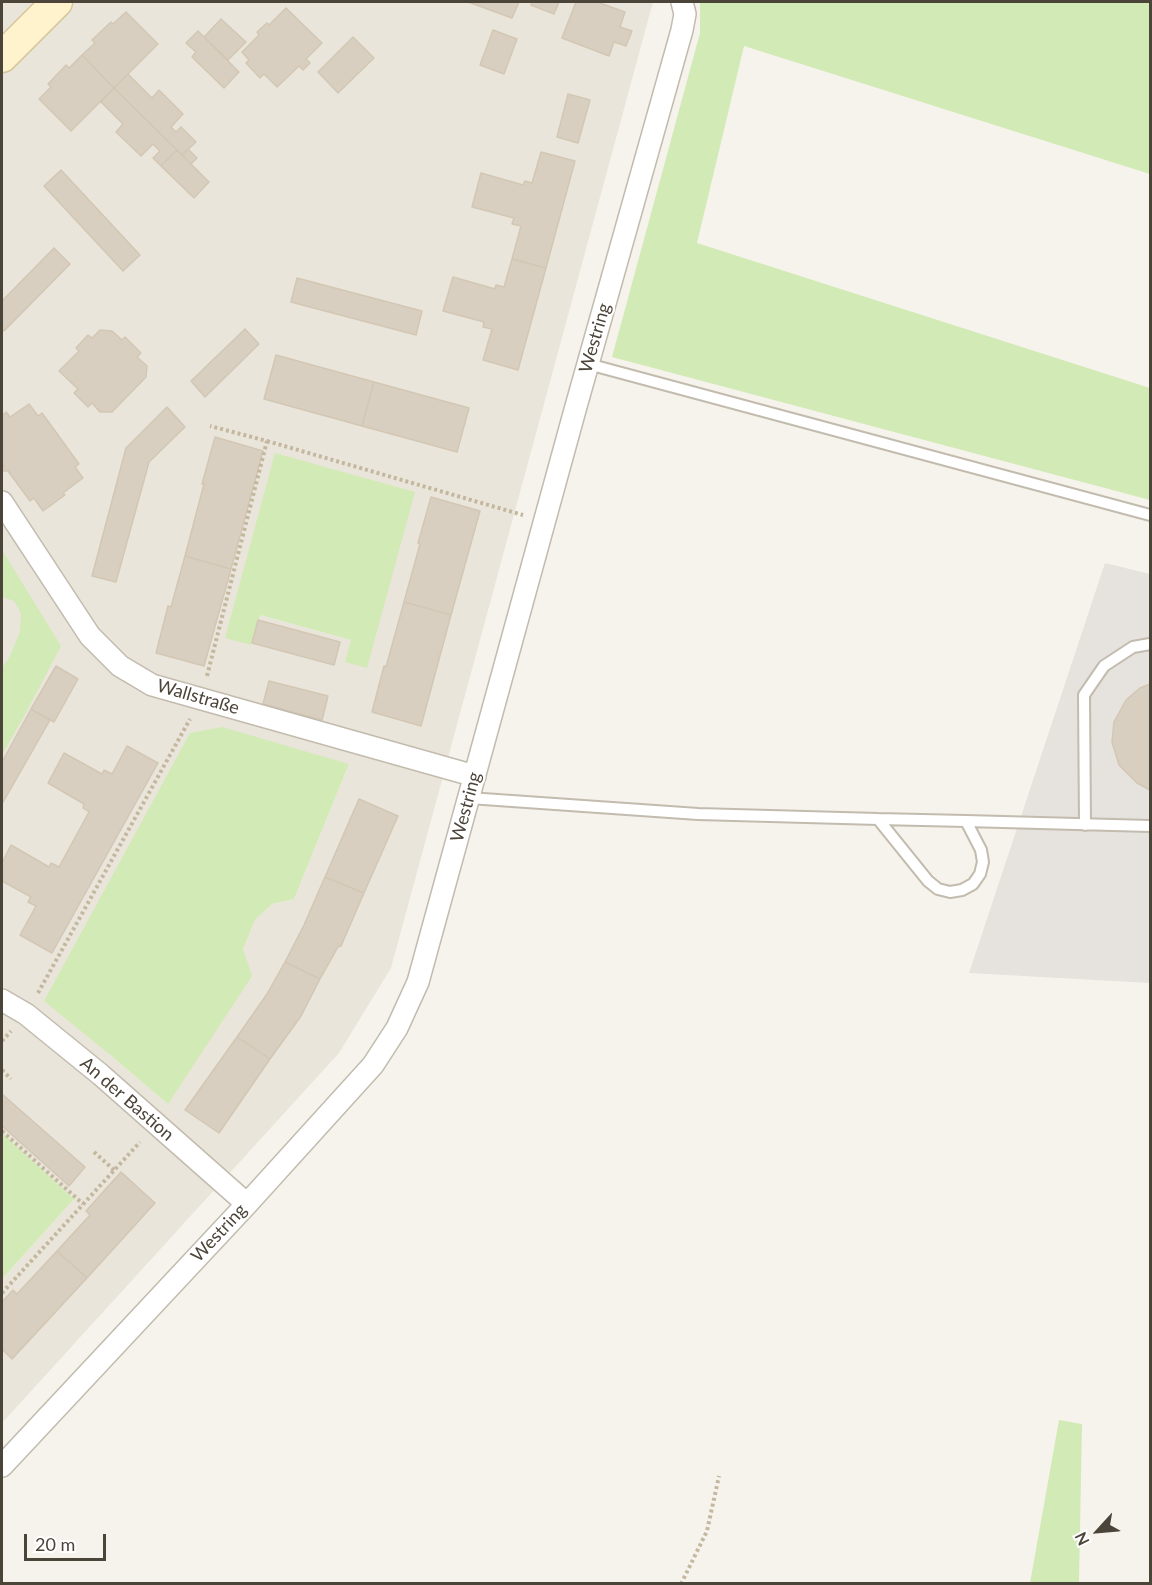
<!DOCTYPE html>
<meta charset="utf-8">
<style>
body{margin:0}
#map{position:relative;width:1152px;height:1585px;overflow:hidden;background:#f6f3ec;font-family:Lato,sans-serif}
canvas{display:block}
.frame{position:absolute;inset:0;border:3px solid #4b4439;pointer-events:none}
.north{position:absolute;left:1068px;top:1501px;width:60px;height:60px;-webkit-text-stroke:4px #fff;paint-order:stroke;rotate:244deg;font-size:16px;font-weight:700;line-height:24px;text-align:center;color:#4b4439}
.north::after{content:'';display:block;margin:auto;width:21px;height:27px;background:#4b4439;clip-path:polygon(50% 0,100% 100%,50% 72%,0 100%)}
.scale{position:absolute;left:24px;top:1534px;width:82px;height:27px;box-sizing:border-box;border:3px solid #4b4439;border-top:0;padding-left:8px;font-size:18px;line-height:21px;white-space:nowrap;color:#4b4439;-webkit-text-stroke:4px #fff;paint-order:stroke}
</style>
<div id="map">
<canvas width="1152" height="1585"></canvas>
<div class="frame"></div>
<div class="north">N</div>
<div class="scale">20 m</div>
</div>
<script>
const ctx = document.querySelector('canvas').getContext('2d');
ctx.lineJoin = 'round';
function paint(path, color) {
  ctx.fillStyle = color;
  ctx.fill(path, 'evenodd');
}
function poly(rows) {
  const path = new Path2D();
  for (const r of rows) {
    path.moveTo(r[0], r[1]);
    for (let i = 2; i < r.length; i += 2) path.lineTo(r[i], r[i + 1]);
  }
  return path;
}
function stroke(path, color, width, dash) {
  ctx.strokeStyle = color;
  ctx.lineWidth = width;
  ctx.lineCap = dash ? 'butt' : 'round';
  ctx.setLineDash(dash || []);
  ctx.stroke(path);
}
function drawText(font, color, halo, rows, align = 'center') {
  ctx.font = font + ' Lato,sans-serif';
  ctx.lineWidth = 4.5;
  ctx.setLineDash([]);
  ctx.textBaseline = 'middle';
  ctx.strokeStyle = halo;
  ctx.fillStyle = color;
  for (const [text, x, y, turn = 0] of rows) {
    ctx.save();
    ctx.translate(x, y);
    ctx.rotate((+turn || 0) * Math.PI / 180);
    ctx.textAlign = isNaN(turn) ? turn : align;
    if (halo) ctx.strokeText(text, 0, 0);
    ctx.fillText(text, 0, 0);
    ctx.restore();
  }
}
const residential = poly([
 [2,2,653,2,391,968,339,1053,2,1423,2,1279,74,1199,2,1133],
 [414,492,351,640,260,615],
 [349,764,294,899,272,904,255,920,243,949,167,1103,108,1053]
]);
const industrial = poly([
 [1105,563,1150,574,1150,983,969,973]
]);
const green = poly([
 [700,2,1150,2,1150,174,744,46,697,243,1150,388,1150,500,612,357,700,33],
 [275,453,415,492,367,668,345,662,351,640,260,615,251,645,225,638],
 [2,550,61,646,24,716,2,755,2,668,9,658,20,632,21,613,14,601,2,597],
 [222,727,349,764,294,899,272,904,255,920,243,949,252,976,168,1104,108,1053,44,1001,190,733],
 [2,1133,74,1199,2,1279],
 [1059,1420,1082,1424,1079,1583,1030,1583]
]);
const building = poly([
 [468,2,519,2,512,18,468,2],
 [532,2,559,2,554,14,531,5,532,2],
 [576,2,597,2,625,12,620,27,632,31,626,46,614,42,609,56,562,38,576,2],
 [286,8,322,43,306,59,310,63,303,70,299,66,277,87,264,74,260,78,246,63,249,60,242,52,259,35,257,32,267,23,269,25,286,8],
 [126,12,158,44,114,88,82,55,95,43,92,40,111,22,113,24,126,12],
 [221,19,246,42,228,60,204,37,221,19],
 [493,30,517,39,504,74,480,65,493,30],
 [198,31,239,72,224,88,192,57,196,52,186,43,198,31],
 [353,37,374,58,338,93,318,72,353,37],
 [82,55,114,88,71,131,39,99,51,87,48,84,66,65,69,68,82,55],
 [128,74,152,98,159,90,183,114,171,127,176,132,181,127,196,142,182,155,114,88,128,74],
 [114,88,177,150,161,166,153,158,160,151,153,144,141,156,116,132,123,124,101,102,114,88],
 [568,94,590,100,578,143,557,137,568,94],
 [188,149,197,158,191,164,182,155,188,149],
 [177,150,209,182,194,198,161,166,177,150],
 [541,152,575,161,546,268,512,259,521,226,512,224,514,218,472,207,481,173,523,185,525,181,532,183,541,152],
 [61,170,140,255,123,271,44,186,61,170],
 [54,248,70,264,4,331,2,328,2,301,54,248],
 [512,259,546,268,518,370,483,360,492,329,483,327,484,322,443,311,453,277,495,289,496,285,504,287,512,259],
 [297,278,422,311,416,335,291,302,297,278],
 [245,329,259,344,205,397,191,381,245,329],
 [100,330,112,331,122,340,125,337,141,353,137,357,147,366,146,377,112,412,100,412,92,403,88,407,74,393,78,389,59,371,79,351,76,348,88,335,92,338,100,330],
 [276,355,374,382,362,426,264,399,276,355],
 [374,382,469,408,457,452,362,426,374,382],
 [29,404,38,416,42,413,79,464,75,467,83,478,63,493,65,495,43,511,34,498,30,501,8,471,4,471,4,466,2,463,2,416,6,412,10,417,29,404],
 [167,407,185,427,149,462,116,582,92,576,126,448,167,407],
 [215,437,263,451,231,569,185,556,204,484,202,484,215,437],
 [431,497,480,511,451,615,404,602,420,544,418,543,431,497],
 [185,556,231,569,204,666,156,653,168,606,171,607,185,556],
 [404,602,451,615,421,726,372,712,384,666,386,667,404,602],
 [258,620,340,642,334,665,252,643,258,620],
 [56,666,78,679,54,722,31,709,56,666],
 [269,681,328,696,322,720,263,704,269,681],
 [1150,684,1150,790,1137,783,1119,765,1112,742,1114,722,1126,700,1140,688,1150,684],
 [31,709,50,720,2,804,2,762,31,709],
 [127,746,158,763,52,953,20,935,36,906,28,902,31,897,2,881,2,863,11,845,49,867,51,863,59,867,89,812,83,808,84,804,48,783,64,753,102,774,104,770,112,774,127,746],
 [359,799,398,816,364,893,325,877,359,799],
 [325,877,364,893,341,946,338,947,320,979,285,962,304,925,325,877],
 [285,962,320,979,301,1016,270,1059,237,1037,267,994,285,962],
 [237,1037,270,1059,219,1133,185,1110,237,1037],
 [2,1094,85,1167,69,1186,2,1126,2,1094],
 [121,1172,155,1203,87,1278,57,1251,90,1215,86,1211,121,1172],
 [57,1251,87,1278,12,1359,2,1349,2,1302,13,1290,17,1294,57,1251]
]);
const path = poly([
 [267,441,523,515],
 [207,676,267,441,210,426],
 [38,993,190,719],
 [2,1041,11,1031],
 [2,1070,11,1079],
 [2,1131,83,1204],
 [94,1152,114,1170],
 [2,1293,140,1142],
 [681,1584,707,1531,719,1476]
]);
const lane = poly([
 [588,364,1150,515],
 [469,798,698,814,878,819,928,881,938,889,950,892,962,890,973,884,980,874,983,862,981,850,966,821,878,819],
 [966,821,1150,826],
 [1085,825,1084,695,1104,666,1133,647,1150,644]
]);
const street = poly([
 [2,502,90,636,120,666,152,685,475,776],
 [2,1000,26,1014,101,1075,247,1204],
 [2,1466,247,1204,373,1065,397,1028,418,982,575,410,682,30,685,14,682,2]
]);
const secondary = poly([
 [2,57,57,2]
]);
const streetNames = [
 ["Westring",595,338,-74],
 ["Wallstraße",198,697,16],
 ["Westring",466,807,-75],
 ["An der Bastion",127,1099,41],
 ["Westring",219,1233,-47]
];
paint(residential, '#eae5da');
paint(industrial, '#e6e2dd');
paint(green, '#d2eab5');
paint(building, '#d8cfc1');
stroke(building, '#d3c7b4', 1.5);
stroke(lane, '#c2bbae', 14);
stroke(street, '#c2bbae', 24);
stroke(secondary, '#d6c79b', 33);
stroke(path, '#c4b79f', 4, [3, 3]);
stroke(lane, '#fff', 10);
stroke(street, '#fff', 21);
stroke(secondary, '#fff3cd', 30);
drawText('18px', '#4b4439', '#fff', streetNames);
</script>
